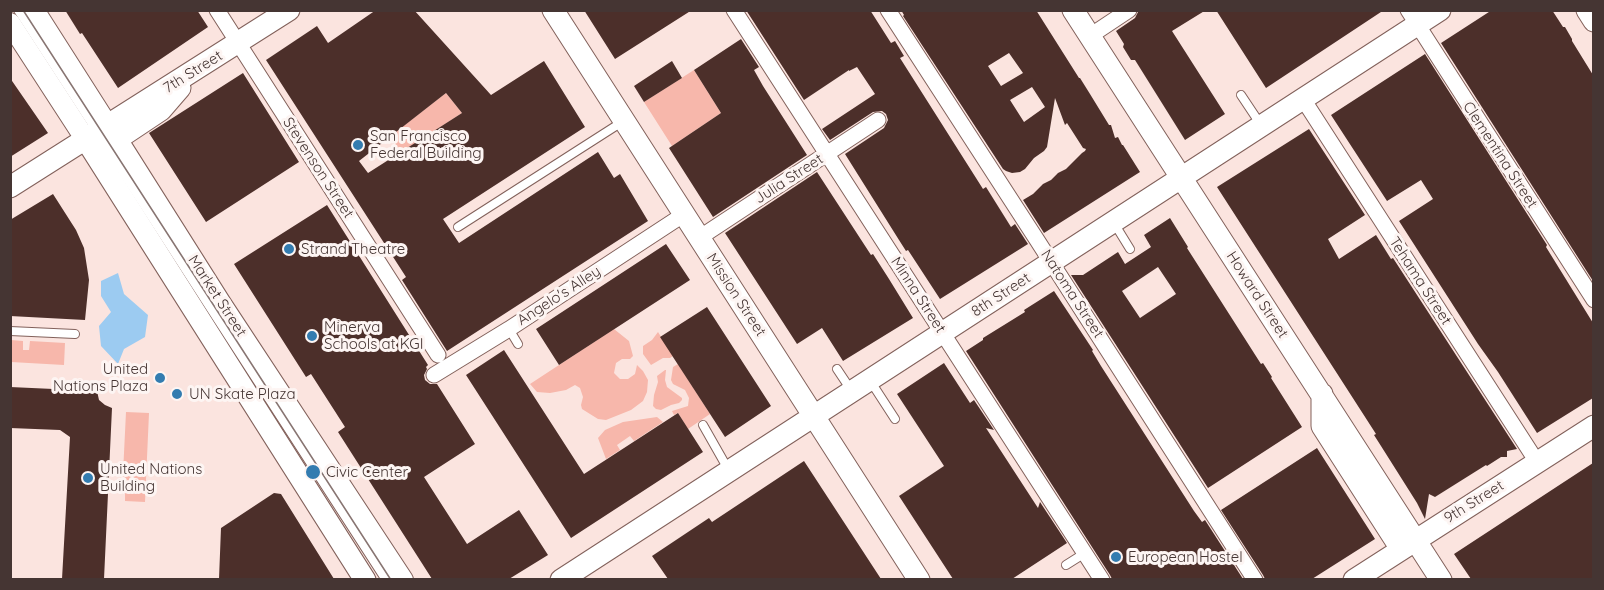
<!DOCTYPE html>
<style>
body{margin:0}
#map{position:relative;width:1604px;height:590px;overflow:hidden;background:#fbe4df;font-family:Quicksand,sans-serif}
canvas{display:block}
.frame{position:absolute;inset:0;border:12px solid #453533;pointer-events:none}
</style>
<div id="map">
<canvas width="1604" height="590"></canvas>
<div class="frame"></div>
</div>
<script>
const ctx = document.querySelector('canvas').getContext('2d');
ctx.lineJoin = 'round';
function paint(path, color) {
  ctx.fillStyle = color;
  ctx.fill(path, 'evenodd');
}
function poly(rows) {
  const path = new Path2D();
  for (const r of rows) {
    path.moveTo(r[0], r[1]);
    for (let i = 2; i < r.length; i += 2) path.lineTo(r[i], r[i + 1]);
  }
  return path;
}
function stroke(path, color, width, dash) {
  ctx.strokeStyle = color;
  ctx.lineWidth = width;
  ctx.lineCap = dash ? 'butt' : 'round';
  ctx.setLineDash(dash || []);
  ctx.stroke(path);
}
function drawText(font, color, halo, rows, align = 'center') {
  ctx.font = font + ' Quicksand,sans-serif';
  ctx.lineWidth = 6;
  ctx.setLineDash([]);
  ctx.textBaseline = 'middle';
  ctx.strokeStyle = halo;
  ctx.fillStyle = color;
  for (const [text, x, y, turn = 0] of rows) {
    ctx.save();
    ctx.translate(x, y);
    ctx.rotate((+turn || 0) * Math.PI / 180);
    ctx.textAlign = isNaN(turn) ? turn : align;
    if (halo) ctx.strokeText(text, 0, 0);
    ctx.fillText(text, 0, 0);
    ctx.restore();
  }
}
const green = poly([
 [694,70,721,113,672,146,644,102],
 [446,93,462,113,400,153,389,137],
 [614,329,629,341,633,356,630,359,622,359,616,363,614,373,620,379,628,379,635,374,637,365,643,371,648,380,647,392,643,401,631,410,606,420,598,419,582,409,581,405,583,397,580,388,575,385,566,390,550,393,537,392,530,384],
 [658,332,673,356,670,358,663,358,651,365,643,354,643,346,652,340],
 [11,340,23,341,23,350,29,350,30,341,65,343,64,365,11,362],
 [678,364,710,414,688,429,678,413,674,415,672,411,688,406,689,398,685,390,673,384,671,380,673,367],
 [665,370,666,370,665,380,667,387,682,398,682,400,679,403,671,405,661,410,656,409,653,406,654,395,658,382,657,376],
 [126,412,149,413,145,502,125,501,125,494,122,494],
 [657,417,663,422,634,441,630,436,617,445,620,450,606,459,598,438,605,430,623,422]
]);
const water = poly([
 [118,273,124,294,148,315,145,337,124,349,118,364,101,346,99,326,111,312,101,296,101,281]
]);
const building = poly([
 [65,10,197,10,208,27,118,88,82,33,80,34],
 [376,10,414,10,491,95,544,61,585,127,443,219,459,243,598,152,614,178,620,174,648,221,447,351,402,280,406,277,266,60,317,26,328,43],
 [446,93,462,113,368,173,359,161],
 [584,10,692,10,615,59],
 [746,10,870,10,891,43,895,41,904,56,900,58,983,189,986,187,1011,227,1015,224,1028,244,940,299,908,250,906,251,899,240,845,154,884,128,888,120,886,114,882,111,873,112,830,140,822,129,875,94,857,67,849,71,849,70,804,100],
 [901,10,1036,10,1079,78,1080,78,1090,94,1109,125,1111,125,1115,138,1118,137,1122,145,1123,145,1140,172,1044,233,1023,200,1033,194,1043,184,1051,180,1058,173,1066,169,1082,153,1085,151,1086,149,1083,148,1067,123,1065,125,1055,98,1047,147,1044,151,1034,158,1025,169,1020,172,1012,173,1006,171,1003,169,903,16,904,15],
 [1009,53,1023,73,1001,86,988,66],
 [1032,87,1045,107,1024,122,1010,100],
 [1139,10,1206,10,1172,31,1225,114,1185,140,1135,60,1131,60,1123,47,1124,44,1116,31,1135,18],
 [1216,10,1384,10,1266,88],
 [1492,10,1552,10,1563,27,1565,27,1572,39,1572,41,1593,75,1593,281,1441,43],
 [741,39,759,67,754,70,763,86,807,155,713,217,669,148,721,113,694,70],
 [1425,54,1547,245,1546,247,1593,323,1593,398,1537,433,1498,372,1478,344,1399,221,1433,199,1421,180,1387,201,1331,115],
 [672,61,682,78,644,102,634,86],
 [243,73,299,162,206,222,149,133],
 [10,78,48,133,10,157],
 [1309,129,1365,215,1328,239,1339,259,1376,235,1391,259,1393,258,1517,449,1507,451,1507,457,1501,457,1487,466,1486,465,1435,497,1429,494,1425,519,1417,503,1381,446,1374,435,1376,434,1217,187],
 [817,172,871,255,873,254,889,279,913,318,843,361,822,328,797,344,725,233],
 [53,194,76,230,84,248,89,280,85,320,10,316,10,220],
 [327,205,428,365,426,367,427,369,424,375,425,380,430,384,437,384,475,444,424,477,467,544,519,510,548,555,509,579,432,579,338,432,345,427,311,374,306,377,234,264],
 [1170,218,1188,247,1187,248,1261,364,1263,363,1272,377,1271,378,1302,427,1208,488,1071,275,1083,275,1118,252,1125,264,1151,247,1144,235],
 [1158,267,1176,294,1140,318,1122,291],
 [666,244,690,280,559,365,536,329],
 [1054,291,1093,350,1092,351,1101,366,1194,511,1202,522,1205,520,1243,579,1112,579,1110,575,966,351,983,340,983,338,1025,312,1024,310],
 [707,307,771,406,725,437,660,337],
 [504,350,584,474,678,413,703,452,571,538,466,375],
 [944,363,970,403,974,400,994,430,986,428,1038,508,1040,502,1067,543,1012,579,953,579,899,496,944,466,897,394],
 [10,387,97,391,99,400,105,405,112,408,104,579,62,579,70,437,60,430,10,428],
 [1317,448,1375,539,1312,579,1265,579,1263,575,1221,510],
 [804,461,881,579,668,579,652,556,709,518,712,522],
 [1593,463,1593,579,1471,579,1454,554],
 [274,493,281,494,334,579,219,579,221,528]
]);
const service = poly([
 [18,10,96,130],
 [1241,95,1261,125],
 [107,148,386,580],
 [1114,223,1130,249],
 [458,227,622,122],
 [509,329,518,344],
 [10,331,75,334],
 [837,369,851,390],
 [871,382,895,419],
 [703,425,728,469],
 [1066,565,1085,553]
]);
const minor = poly([
 [217,10,438,355],
 [734,10,1102,580],
 [888,10,1037,240,1255,580],
 [1408,10,1594,300],
 [1090,36,1129,10],
 [1303,99,1537,462],
 [699,238,878,120],
 [434,375,509,329,683,215]
]);
const tertiary = poly([
 [34,10,108,126],
 [10,23,86,140],
 [117,139,220,302,403,580]
]);
const secondary = poly([
 [553,10,919,580],
 [1073,10,1441,580],
 [1587,10,1594,21],
 [86,140,365,580],
 [95,154,161,110,180,88],
 [10,187,289,10],
 [1322,394,1322,426,1401,549],
 [561,580,1440,10],
 [1354,580,1594,426]
]);
const tram = poly([
 [23,10,391,580]
]);
const markers = [
 [358,145,6,"#337cb0"],
 [289,249,6,"#337cb0"],
 [312,336,6,"#337cb0"],
 [160,378,6,"#337cb0"],
 [177,394,6,"#337cb0"],
 [313,472,8,"#337cb0"],
 [88,478,6,"#337cb0"],
 [1116,557,6,"#337cb0"]
];
const streetNames = [
 ["7th Street",193,72,-32],
 ["Clementina Street",1500,155,57],
 ["Stevenson Street",318,168,57],
 ["Julia Street",789,179,-33],
 ["Tehama Street",1420,281,57],
 ["Natoma Street",1072,294,57],
 ["Mission Street",736,295,57],
 ["Minna Street",918,295,57],
 ["8th Street",1001,295,-33],
 ["Howard Street",1257,295,57],
 ["Market Street",217,296,57],
 ["Angelo's Alley",559,296,-33],
 ["9th Street",1474,502,-32]
];
const poiNames = [
 ["San Francisco",370,136],
 ["Federal Building",370,153],
 ["Strand Theatre",301,249],
 ["Minerva",324,327],
 ["Schools at KGI",324,344],
 ["United",148,369,"right"],
 ["Nations Plaza",148,386,"right"],
 ["UN Skate Plaza",189,394],
 ["United Nations",100,469],
 ["Building",100,486],
 ["Civic Center",326,472],
 ["European Hostel",1128,557]
];
paint(green, '#f7b7ab');
paint(water, '#9ccbf1');
paint(building, '#4c2f2a');
stroke(service, '#82615b', 10);
stroke(minor, '#82615b', 17);
stroke(tertiary, '#82615b', 22);
stroke(secondary, '#82615b', 23);
stroke(service, '#fff', 8);
stroke(minor, '#fff', 15);
stroke(tertiary, '#fff', 20);
stroke(secondary, '#fff', 21);
stroke(tram, '#887572', 1.5);
for (const [x, y, r, color] of markers) {
  const dot = new Path2D();
  dot.arc(x, y, r, 0, 2 * Math.PI);
  ctx.fillStyle = color;
  ctx.fill(dot);
  stroke(dot, '#fdf5f3', 2);
}
drawText('15px', '#453533', '#fdf5f3', streetNames);
drawText('15px', '#453533', '#fdf5f3', poiNames, 'left');
</script>
